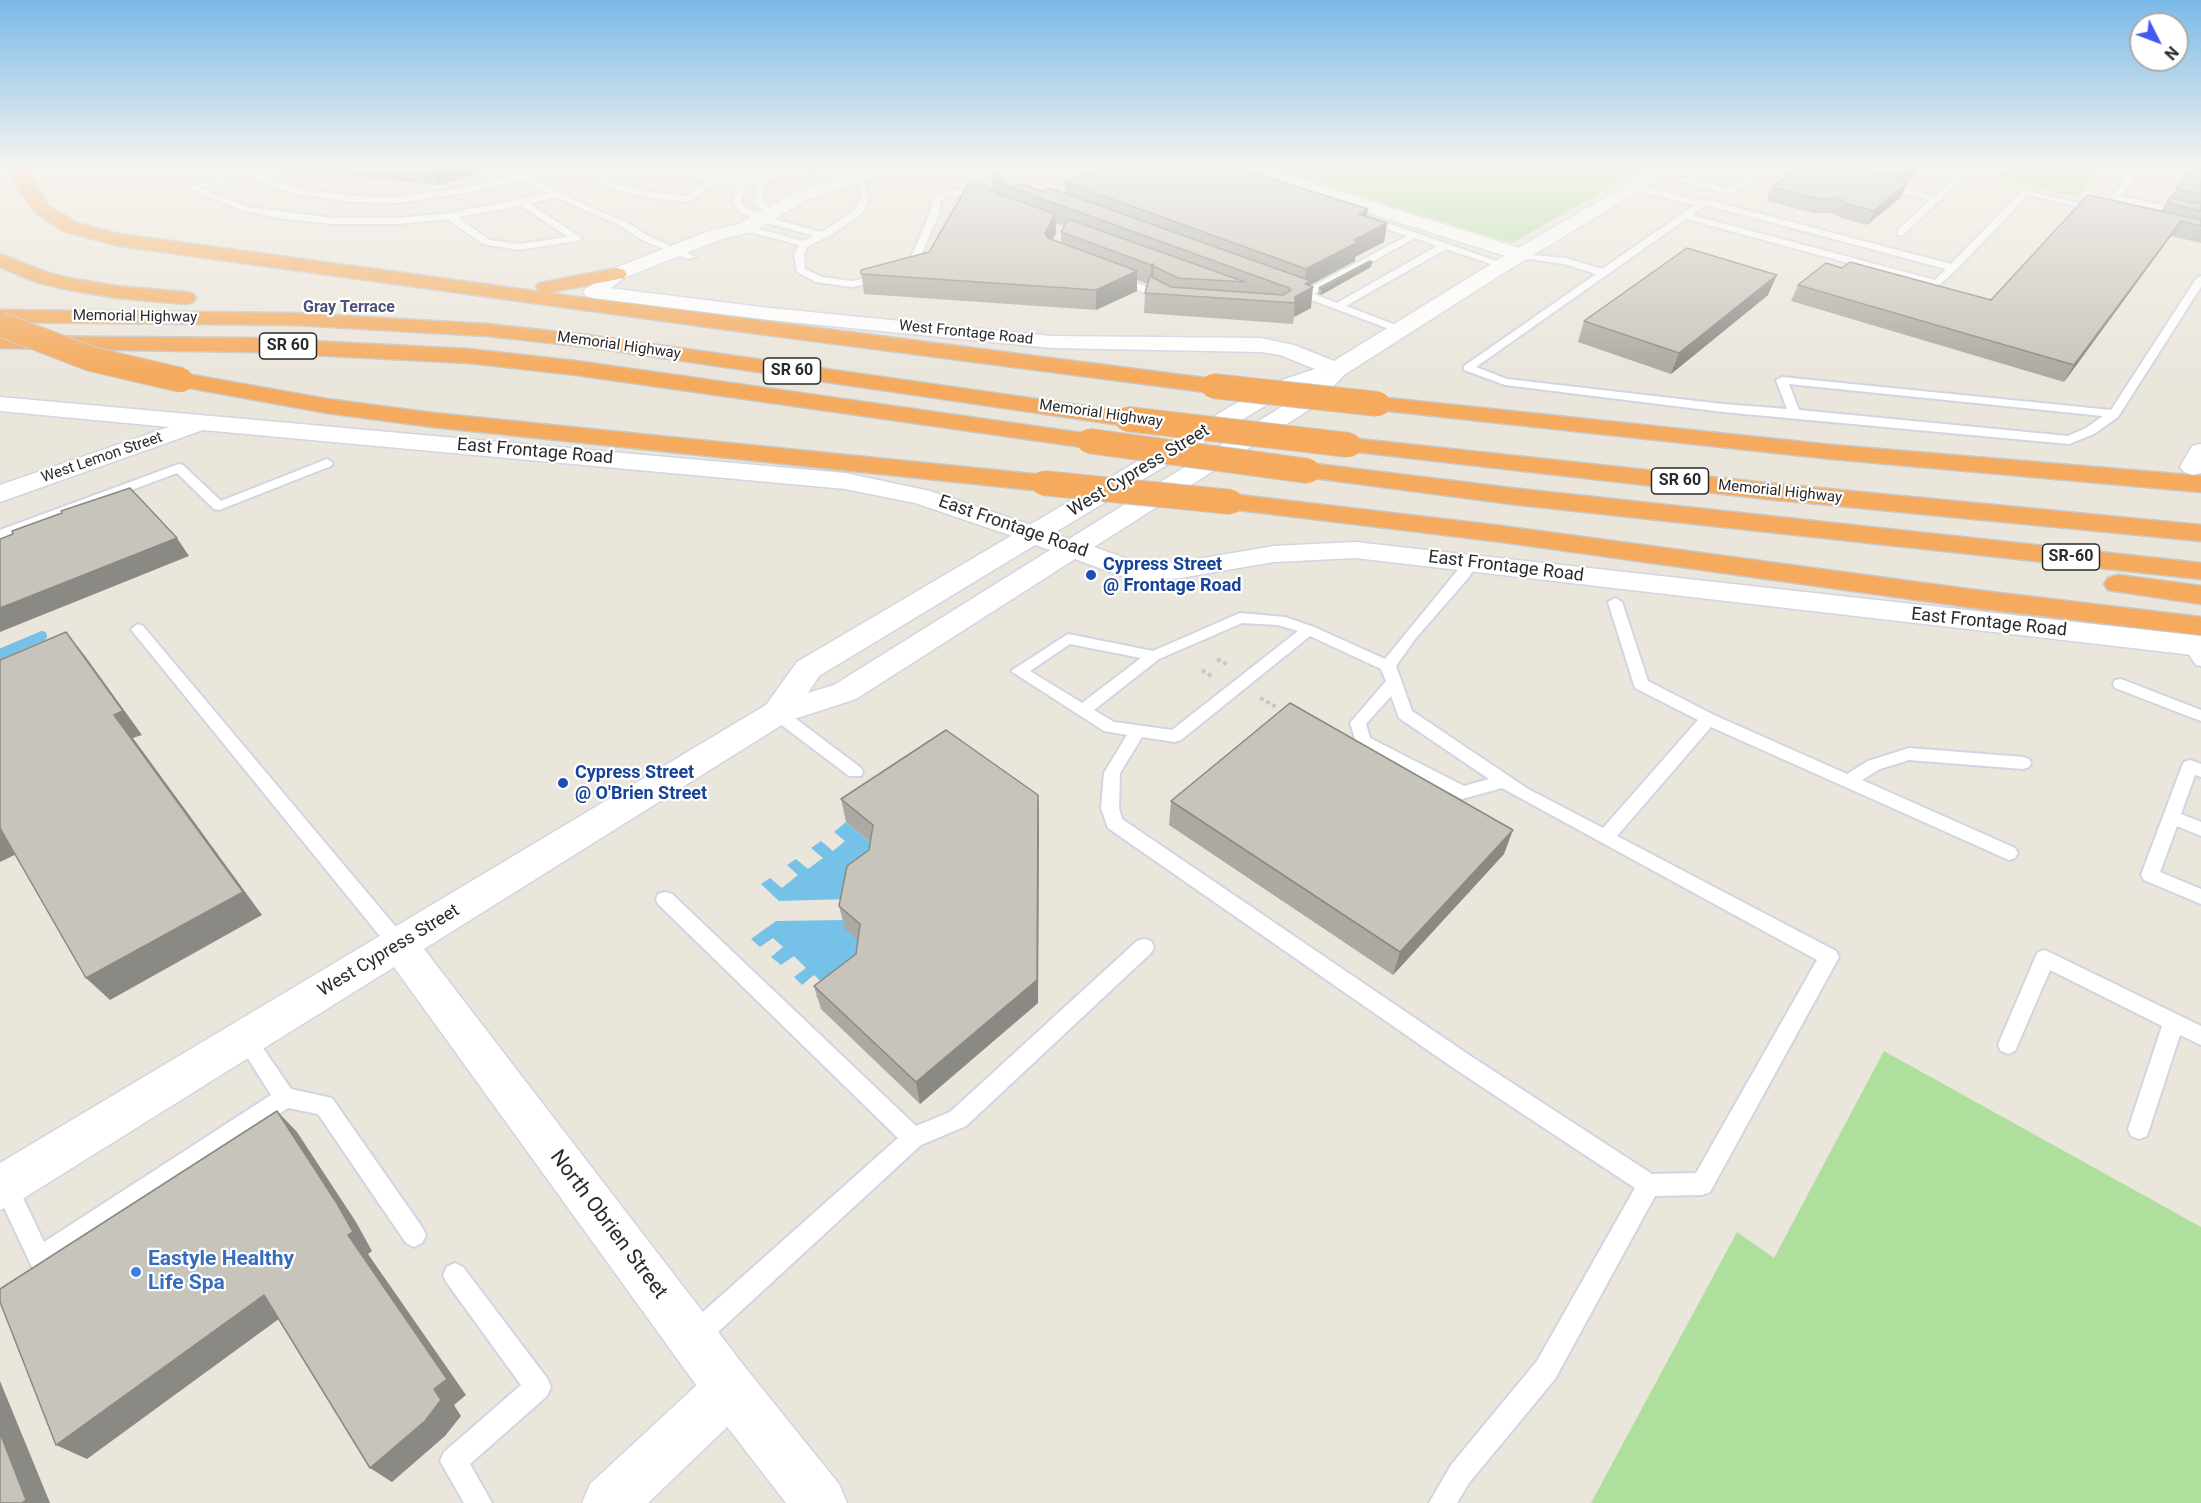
<!DOCTYPE html>
<style>
body{margin:0}
#map{position:relative;width:2201px;height:1503px;overflow:hidden;background:#ebe6dc;font-family:Roboto,sans-serif}
canvas{display:block}
.north{position:absolute;left:2129px;top:12px;width:60px;height:60px;box-sizing:border-box;background:#fff;border:2px solid #aaa;border-radius:50%;rotate:132deg;font-size:16px;font-weight:700;line-height:24px;text-align:center;color:#2a2a2a}
.north::after{content:'';display:block;margin:auto;width:21px;height:27px;background:#4558f0;clip-path:polygon(50% 0,100% 100%,50% 72%,0 100%)}
</style>
<div id="map">
<canvas width="2201" height="1503"></canvas>
<div class="north">N</div>
</div>
<script>
const ctx = document.querySelector('canvas').getContext('2d');
ctx.lineJoin = 'round';
function paint(path, color) {
  ctx.fillStyle = color;
  ctx.fill(path, 'evenodd');
}
function poly(rows) {
  const path = new Path2D();
  for (const r of rows) {
    path.moveTo(r[0], r[1]);
    for (let i = 2; i < r.length; i += 2) path.lineTo(r[i], r[i + 1]);
  }
  return path;
}
function stroke(path, color, width, dash) {
  ctx.strokeStyle = color;
  ctx.lineWidth = width;
  ctx.lineCap = dash ? 'butt' : 'round';
  ctx.setLineDash(dash || []);
  ctx.stroke(path);
}
function drawText(font, color, halo, rows, align = 'center') {
  ctx.font = font + ' Roboto,sans-serif';
  ctx.lineWidth = 4.5;
  ctx.setLineDash([]);
  ctx.textBaseline = 'middle';
  ctx.strokeStyle = halo;
  ctx.fillStyle = color;
  for (const [text, x, y, turn = 0] of rows) {
    ctx.save();
    ctx.translate(x, y);
    ctx.rotate((+turn || 0) * Math.PI / 180);
    ctx.textAlign = isNaN(turn) ? turn : align;
    if (halo) ctx.strokeText(text, 0, 0);
    ctx.fillText(text, 0, 0);
    ctx.restore();
  }
}
const green = poly([
 [1259,165,1649,165,1512,243],
 [2010,165,2104,165,2076,197,1996,179],
 [1884,1051,2201,1227,2201,1503,1591,1503,1737,1232,1774,1258]
]);
const water = poly([
 [846,822,878,849,851,899,779,901,761,884,770,878,782,888,798,875,787,865,796,859,808,869,823,858,811,848,821,841,833,851,845,841,834,832],
 [846,920,865,947,825,1006,816,996,827,987,814,975,802,985,794,977,806,968,794,956,781,965,771,957,783,947,773,938,760,947,751,939,776,921]
]);
const stream = poly([
 [0,654,42,636]
]);
const pathFar1 = poly([
 [1552,165,1565,175,1559,179,1561,183,1581,192]
]);
const path = poly([
 [1217,659,1228,665],
 [1202,670,1213,677],
 [1260,698,1278,708]
]);
const lane = poly([
 [242,165,251,172,295,188,352,196,398,197,466,187,522,174,594,209,625,221,648,236,696,257,688,259,642,240,619,225,555,197,530,204,582,238,577,241,519,250,483,244,448,219,399,224,334,224,285,219,243,211,187,188,242,173,238,168,242,165],
 [247,177,293,193,352,202,398,203,466,193,521,180,548,193,450,213,399,218,334,218,248,207,200,188,247,177],
 [521,206,568,237,519,244,489,240,458,217,521,206],
 [569,165,580,165,621,185,649,192,687,196,706,182,678,177,645,165,659,165,713,178,760,177,820,165,838,165,764,182,763,203,775,212,775,216,769,216,755,204,756,183,747,183,741,202,744,207,766,217,822,232,855,210,862,196,858,187,865,185,870,196,862,213,833,234,808,246,804,255,805,269,822,277,852,281,884,275,908,265,929,214,934,197,949,190,973,189,988,196,984,199,972,195,951,196,941,200,939,214,915,269,890,280,852,287,816,282,797,272,794,255,799,245,742,230,742,226,745,225,803,241,814,236,760,221,738,211,733,202,738,183,715,184,689,202,649,198,615,189,569,165],
 [1061,165,1070,165,1065,172,1086,184,1086,188,1069,184,1057,175,1056,173,1061,165],
 [1761,165,1771,165,1730,195,1655,174,1659,171,1729,189,1761,165],
 [1789,165,1805,165,1827,172,1823,175,1789,165],
 [2135,165,2144,165,2121,196,2201,213,2201,219,2112,199,2112,195,2135,165],
 [1962,171,1969,173,1903,235,1897,235,1897,231,1930,200,1880,188,1880,184,1935,196,1962,171],
 [1639,185,1701,201,1708,200,1951,264,2023,190,2104,209,2100,212,2028,195,1956,270,1937,287,1686,219,1476,367,1507,379,1723,404,1787,409,1776,380,1782,377,2111,410,2196,279,2201,276,2201,287,2118,417,2094,434,2069,444,1723,412,1505,385,1464,370,1464,366,1596,274,1564,264,1522,258,1522,254,1565,258,1602,269,1695,205,1636,190,1635,188,1639,185],
 [1706,205,1946,269,1935,280,1692,215,1706,205],
 [1789,384,2103,416,2086,428,2068,436,1799,410,1789,384],
 [1364,217,1370,217,1508,265,1500,267,1446,249,1346,306,1404,328,1405,330,1400,333,1288,291,1287,289,1292,286,1305,290,1407,236,1364,221,1364,217],
 [1415,238,1437,246,1337,303,1314,294,1415,238],
 [1116,275,1168,295,1169,297,1160,299,1112,280,1111,278,1116,275],
 [327,459,333,463,331,466,219,510,214,509,177,473,0,539,0,530,179,464,183,465,221,501,327,459],
 [1471,559,1478,563,1469,577,1416,638,1396,666,1412,711,1528,789,1603,828,1698,720,1635,688,1608,602,1615,598,1622,602,1648,681,1714,715,1847,774,1868,761,1909,748,2023,757,2029,759,2031,763,2029,767,2023,769,1909,760,1880,769,1862,780,2015,848,2018,853,2015,858,2009,860,1711,727,1617,836,1836,951,1839,957,1710,1192,1702,1195,1655,1196,1555,1379,1469,1483,1457,1503,1429,1503,1451,1465,1537,1361,1635,1188,1455,1069,1108,828,1101,808,1104,773,1127,735,1104,731,1011,671,1068,634,1153,651,1240,613,1285,617,1314,627,1385,659,1466,560,1471,559],
 [1242,623,1278,625,1298,631,1172,730,1114,722,1094,710,1159,659,1242,623],
 [1310,636,1381,669,1386,681,1350,723,1357,745,1462,799,1502,788,1817,960,1696,1173,1652,1174,1469,1055,1122,819,1119,808,1120,773,1142,737,1175,742,1181,740,1310,636],
 [1070,644,1141,658,1082,703,1030,671,1070,644],
 [1391,696,1399,718,1489,779,1464,786,1370,738,1366,724,1391,696],
 [138,624,143,626,406,939,409,945,406,951,399,953,392,951,133,632,131,629,138,624],
 [2191,640,2196,642,2201,649,2201,666,2196,665,2183,645,2191,640],
 [2121,679,2201,710,2201,721,2115,688,2113,684,2115,680,2121,679],
 [777,708,783,709,861,768,863,772,861,776,849,776,771,717,769,713,771,709,777,708],
 [2190,760,2201,764,2201,777,2195,775,2181,814,2201,822,2201,836,2177,826,2160,872,2201,889,2201,904,2144,880,2141,875,2182,766,2184,762,2190,760],
 [665,892,672,894,916,1126,950,1112,1137,941,1144,939,1151,941,1154,947,1151,953,966,1126,921,1145,704,1345,695,1348,686,1345,683,1336,686,1327,898,1138,658,904,656,899,658,894,665,892],
 [2045,950,2201,1026,2201,1045,2180,1035,2147,1136,2139,1139,2131,1136,2128,1129,2162,1026,2050,970,2015,1051,2008,1054,2001,1051,1998,1045,2035,958,2038,952,2045,950],
 [245,1029,252,1032,291,1089,332,1098,422,1227,426,1235,422,1243,414,1247,406,1243,318,1114,288,1108,48,1267,40,1271,32,1267,0,1199,0,1176,5,1174,13,1177,44,1242,271,1095,235,1038,238,1032,245,1029],
 [455,1263,463,1267,547,1378,551,1387,547,1396,470,1464,492,1503,464,1503,440,1461,444,1452,521,1385,447,1283,443,1275,447,1267,455,1263]
]);
const street = poly([
 [879,165,905,165,903,169,807,200,752,232,722,239,624,278,600,296,593,298,586,296,583,292,610,270,709,231,739,224,795,192,879,165],
 [1229,165,1255,165,1529,251,1532,255,1529,259,1522,261,1515,259,1231,169,1229,165],
 [0,397,845,473,930,491,1043,529,1046,535,1043,541,1033,543,915,503,845,489,203,430,0,502,0,485,169,427,0,411,0,397],
 [2201,444,2201,473,2193,475,2184,472,2180,467,2189,451,2192,446,2201,444],
 [730,1364,748,1371,755,1389,748,1407,648,1503,582,1503,590,1484,712,1371,730,1364]
]);
const secondary = poly([
 [1661,165,1682,165,1510,269,1344,375,1315,406,1094,547,1142,564,1180,562,1274,546,1355,542,2201,636,2201,656,1355,558,1274,562,1180,578,1142,580,1118,575,1075,559,856,699,788,721,424,949,748,1371,839,1484,847,1503,786,1503,712,1407,394,967,16,1203,0,1210,0,1163,766,705,797,662,1267,385,1315,369,1280,355,1261,352,1052,348,770,320,593,298,586,296,583,292,586,288,593,286,770,308,1052,336,1261,338,1294,345,1334,361,1496,261,1661,165],
 [1308,387,1299,396,1069,539,1054,533,1283,395,1308,387],
 [1035,545,1050,550,834,685,808,693,819,676,1035,545]
]);
const highway = poly([
 [15,165,31,165,31,178,48,205,77,223,120,234,542,292,536,287,539,283,617,268,624,270,627,274,624,278,547,293,1213,379,1221,381,1224,386,1221,391,1213,393,744,332,119,246,63,231,36,213,18,189,13,178,15,165],
 [0,254,49,273,69,278,117,286,186,292,193,294,196,298,193,302,186,304,117,298,69,290,36,282,0,267,0,254],
 [0,310,295,313,487,324,588,335,1127,412,1135,414,1139,419,1135,424,1127,426,588,347,487,336,295,325,0,322,0,310],
 [0,336,253,338,469,349,576,361,1089,434,1098,436,1101,441,1098,446,1089,448,576,375,469,363,253,352,0,348,0,336],
 [181,373,327,399,433,413,1043,475,1052,478,1056,483,1052,488,1043,491,433,427,327,413,173,385,170,380,173,375,181,373],
 [1378,397,1832,445,2201,476,2201,492,1832,459,1370,409,1366,404,1370,399,1378,397],
 [1349,438,1767,483,2201,525,2201,541,1767,499,1340,450,1337,445,1340,440,1349,438],
 [1308,463,1511,488,2201,563,2201,579,1511,504,1299,476,1295,471,1299,466,1308,463],
 [1231,494,1502,526,1975,590,2201,617,2201,635,1975,608,1502,542,1222,508,1218,502,1222,496,1231,494],
 [2118,575,2201,586,2201,604,2108,590,2104,584,2108,578,2118,575]
]);
const highwayBridgeFar1 = poly([
 [0,324,3,325]
]);
const highwayBridge = poly([
 [0,324,91,359,181,380],
 [1213,386,1378,404],
 [1127,419,1349,445],
 [1089,441,1308,471],
 [1043,483,1231,502]
]);
const wall = poly([
 [271,165,477,165,479,173,438,185,272,168],
 [1803,165,1924,165,1923,168,1906,182,1901,197,1867,225,1841,218,1833,213,1814,213,1766,201,1772,187],
 [2201,165,2201,243,2171,236,2064,382,1791,301,1798,285,1842,268,1991,300,2161,211,2176,189],
 [991,176,1012,187,1042,191,1065,193,1065,182,1367,216,1387,223,1384,242,1355,257,1355,261,1310,285,1311,308,1294,317,1293,324,1144,313,1145,293,1148,284,1137,280,1137,291,1096,310,864,294,861,270,929,252,992,190],
 [1056,223,1064,226,1061,232,1061,243,1053,240,1056,233],
 [1371,267,1321,295,1318,294,1319,288],
 [1768,295,1671,374,1578,342,1584,321],
 [1038,795,1039,819,1038,1003,920,1104,821,1009,814,986,856,954,858,941,845,929,839,906,869,850,870,842,846,822,841,799],
 [1171,801,1504,854,1393,975,1169,825]
]);
const shadedWall = poly([
 [436,165,477,165,479,173,438,185,431,167],
 [1916,165,1924,165,1923,168,1901,186,1908,172],
 [1907,183,1901,197,1867,225,1874,211],
 [1368,209,1365,228,1359,214],
 [1055,214,1056,233,1046,253,1045,233],
 [2181,221,2171,236,2064,382,2074,365],
 [1387,223,1384,242,1355,257,1355,261,1310,285,1310,289,1313,287,1311,308,1294,317,1295,297,1304,289,1306,269,1354,240],
 [1372,262,1371,267,1321,295,1322,289],
 [1154,264,1153,284,1151,285,1151,265],
 [1137,271,1137,291,1096,310,1096,290],
 [1777,275,1768,295,1671,374,1679,353],
 [177,538,189,556,0,632,0,608],
 [66,632,85,656,142,735,133,738,262,915,110,1000,86,978],
 [1038,795,1039,819,1038,1003,920,1104,916,1082],
 [0,828,23,851,0,862],
 [1513,830,1504,854,1393,975,1400,952],
 [277,1111,297,1132,356,1222,372,1251,368,1254,466,1395,454,1405,461,1416,445,1436,392,1482,370,1468,434,1389,348,1235],
 [264,1295,287,1313,87,1459,56,1445],
 [0,1381,50,1503,22,1503,0,1433]
]);
const building = poly([
 [1109,165,1228,165,1368,209,1359,214,1387,223,1354,240,1358,242,1306,269,1065,182,1109,165],
 [1803,165,1841,165,1907,183,1874,211,1847,204,1839,198,1820,199,1772,187,1803,165],
 [1881,165,1916,165,1908,172,1881,165],
 [2193,165,2201,165,2201,194,2176,189,2193,165],
 [995,175,1012,187,1021,184,1042,191,1050,188,1311,281,1305,284,1313,287,1295,297,1295,303,1145,293,1150,276,1171,287,1283,295,1291,290,1289,288,1004,185,991,176,995,175],
 [976,181,981,182,996,193,1055,214,1045,233,1048,238,1137,271,1096,290,861,274,861,270,929,252,969,183,976,181],
 [2088,195,2201,220,2201,226,2181,221,2074,365,1798,285,1826,263,1842,268,1850,262,1991,300,2088,195],
 [2170,198,2201,204,2201,211,2167,203,2170,198],
 [1068,219,1245,282,1178,278,1153,266,1154,264,1151,265,1061,232,1068,219],
 [1687,248,1777,275,1679,353,1584,321,1687,248],
 [1370,261,1372,262,1322,289,1319,288,1370,261],
 [130,488,177,538,0,608,0,539,13,534,12,531,62,513,61,511,130,488],
 [66,632,123,711,114,715,243,892,86,978,0,828,0,660,66,632],
 [1290,703,1513,830,1400,952,1171,801,1290,703],
 [946,730,1038,795,1037,980,916,1082,814,986,856,954,860,924,839,906,847,866,869,850,873,825,841,799,946,730],
 [277,1111,336,1202,353,1232,348,1235,447,1379,434,1389,441,1400,425,1421,370,1468,264,1295,56,1445,0,1302,0,1289,277,1111],
 [0,1433,26,1500,22,1503,0,1503,0,1433]
]);
const markers = [
 [1091,575,6,"#1a4fb4"],
 [563,783,6,"#1a4fb4"],
 [136,1272,6,"#3f7fe0"]
];
const farStreetnames = [
 ["Memorial Highway",135,317,1],
 ["West Frontage Road",966,333,6],
 ["Memorial Highway",619,346,8],
 ["Memorial Highway",1101,414,8],
 ["West Lemon Street",102,458,-19],
 ["Memorial Highway",1780,492,6]
];
const farNeighbourhoodnames = [
 ["Gray Terrace",349,308]
];
const shields = [
 [288,346,57],
 [792,371,57],
 [1680,481,57],
 [2071,557,57]
];
const shieldNames = [
 ["SR 60",288,346],
 ["SR 60",792,371],
 ["SR 60",1680,481],
 ["SR-60",2071,557]
];
const streetNames = [
 ["East Frontage Road",535,452,5],
 ["West Cypress Street",1139,471,-31],
 ["East Frontage Road",1013,527,19],
 ["East Frontage Road",1506,567,7],
 ["East Frontage Road",1989,623,6],
 ["West Cypress Street",389,951,-31]
];
const transitNames = [
 ["Cypress Street",1103,565],
 ["@ Frontage Road",1103,586],
 ["Cypress Street",575,773],
 ["@ O'Brien Street",575,794]
];
const nearStreetnames = [
 ["North Obrien Street",608,1225,53]
];
const nearShopnames = [
 ["Eastyle Healthy",148,1260],
 ["Life Spa",148,1284]
];
paint(green, '#aedf9c');
paint(water, '#75c1e8');
stroke(stream, '#75c1e8', 10);
stroke(lane, '#d2d4e2', 4);
stroke(street, '#d2d4e2', 3);
stroke(secondary, '#d2d4e2', 3);
stroke(highway, '#c8c8c8', 3);
stroke(pathFar1, '#c8c8c8', 2, [2, 1.5]);
stroke(path, '#c8c8c8', 4, [4, 3]);
paint(lane, '#fff');
paint(street, '#fff');
paint(secondary, '#fff');
paint(highway, '#f5aa5d');
stroke(highwayBridgeFar1, '#c8c8c8', 20, []);
stroke(highwayBridge, '#c8c8c8', 26, []);
stroke(highwayBridgeFar1, '#f5aa5d', 19);
stroke(highwayBridge, '#f5aa5d', 24);
paint(wall, '#aba9a1');
paint(shadedWall, '#8b8983');
paint(building, '#c7c4bb');
stroke(building, '#8b8983', 1.5);
const sky = ctx.createLinearGradient(0, 0, 0, 376);
sky.addColorStop(0, '#7ab9e8');
sky.addColorStop(0.44, '#f6f4ef');
sky.addColorStop(1, '#f6f4ef00');
ctx.fillStyle = sky;
ctx.fillRect(0, 0, 2201, 376);
for (const [x, y, r, color] of markers) {
  const dot = new Path2D();
  dot.arc(x, y, r, 0, 2 * Math.PI);
  ctx.fillStyle = color;
  ctx.fill(dot);
  stroke(dot, '#fff', 2);
}
drawText('15px', '#2a2a2a', '#fff', farStreetnames);
drawText('bold 16px', '#4d5178', '#fff', farNeighbourhoodnames);
for (const [x, y, w] of shields) {
  const box = new Path2D();
  box.roundRect(x - w / 2, y - 13, w, 26, 4.5);
  ctx.fillStyle = '#fff';
  ctx.fill(box);
  stroke(box, '#2a2a2a', 1.5);
}
drawText('bold 16px', '#2a2a2a', null, shieldNames);
drawText('18px', '#2a2a2a', '#fff', streetNames);
drawText('bold 18px', '#164399', '#fff', transitNames, 'left');
drawText('21px', '#2a2a2a', '#fff', nearStreetnames);
drawText('bold 21px', '#366cbe', '#fff', nearShopnames, 'left');
</script>
